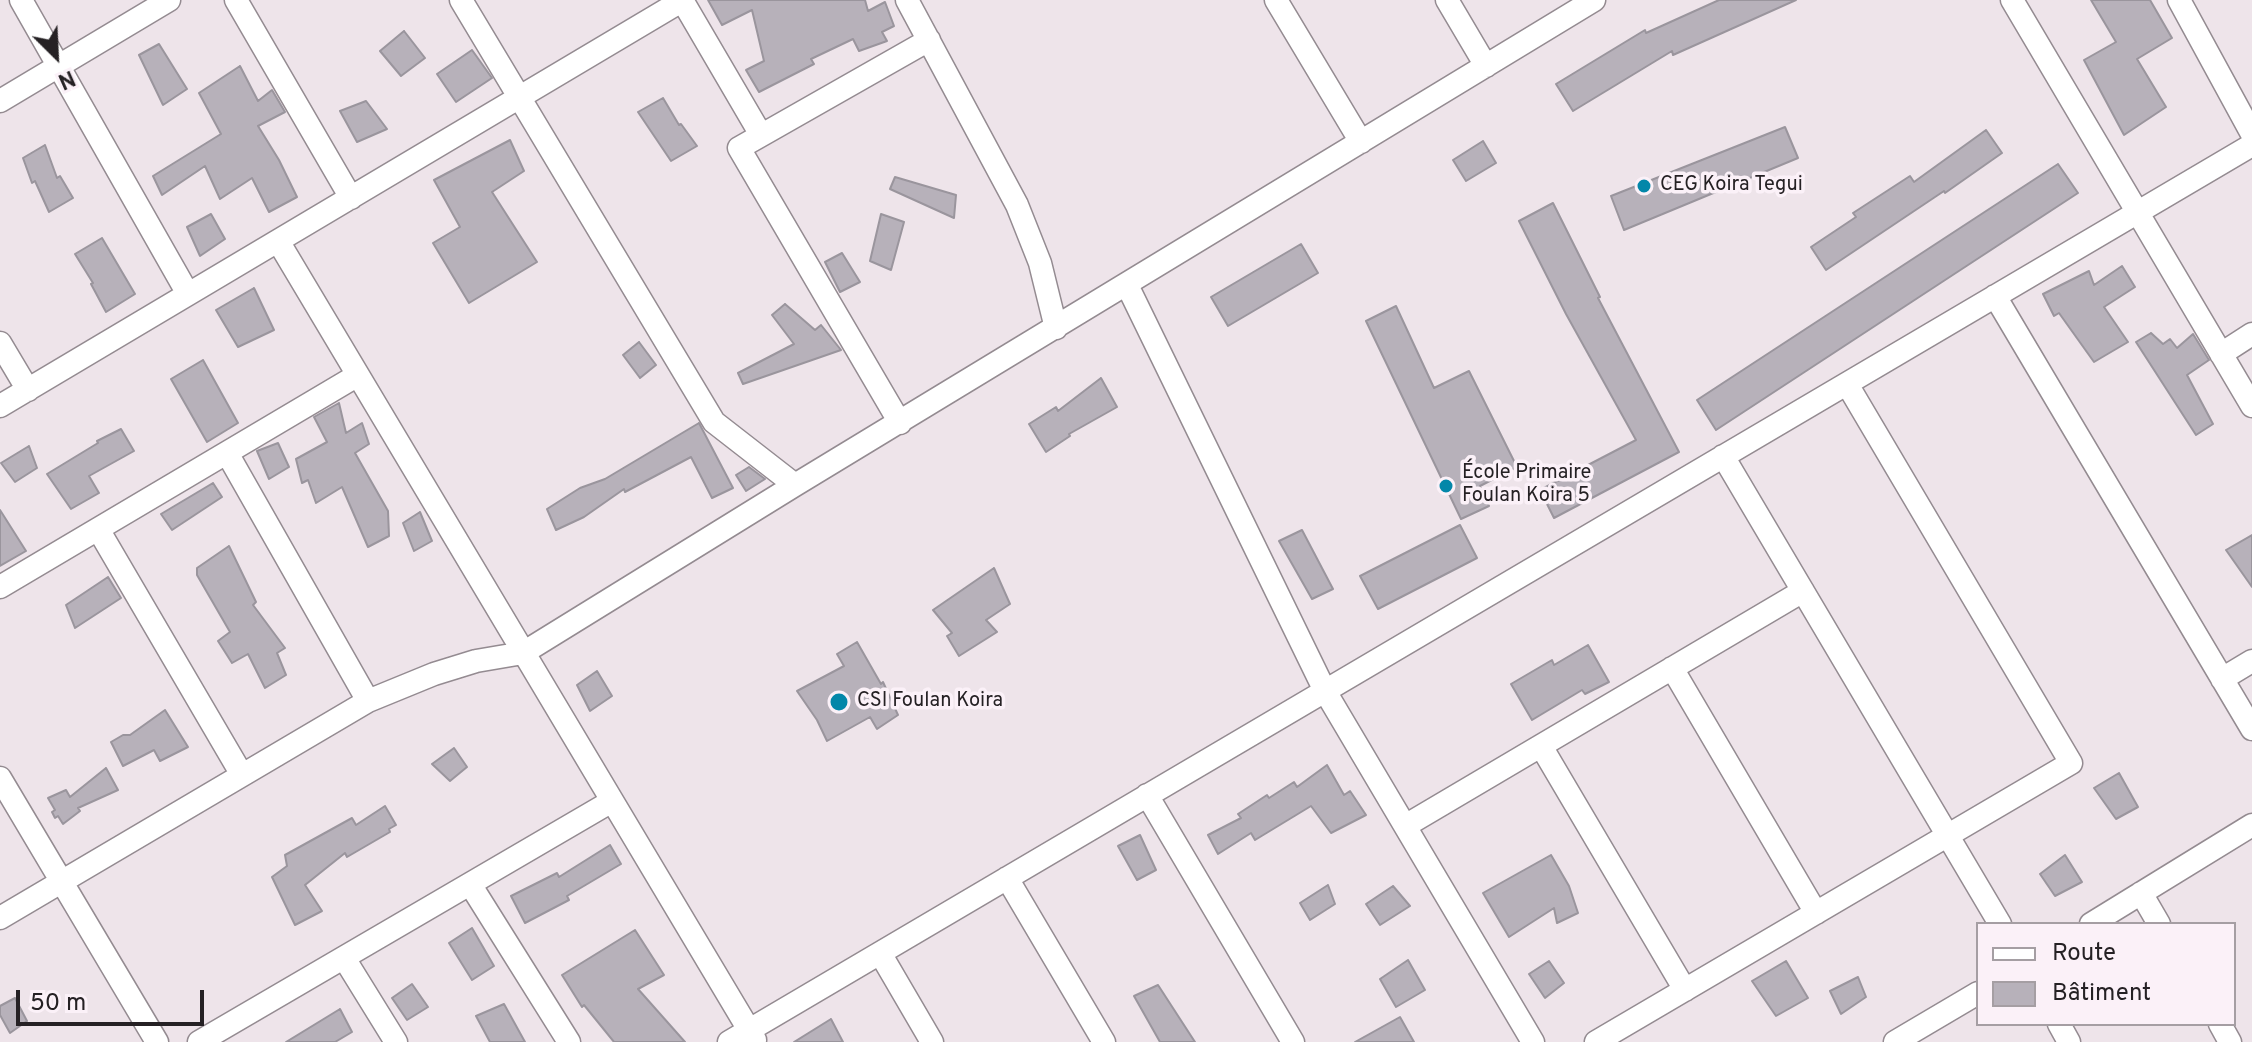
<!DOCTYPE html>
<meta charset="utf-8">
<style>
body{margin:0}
#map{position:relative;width:2252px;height:1042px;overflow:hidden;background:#eee4ea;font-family:Overpass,sans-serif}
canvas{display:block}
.legend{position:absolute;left:1976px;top:922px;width:260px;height:104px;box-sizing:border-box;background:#fbf1f8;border:2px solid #a59ea3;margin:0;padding:10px 14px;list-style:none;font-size:24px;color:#252124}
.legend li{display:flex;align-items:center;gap:16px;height:40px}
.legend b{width:40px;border:2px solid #a59ea3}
.north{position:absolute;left:16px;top:16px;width:80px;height:80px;-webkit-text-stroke:6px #fbf1f8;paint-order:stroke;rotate:156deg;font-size:22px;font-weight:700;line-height:32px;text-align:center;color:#252124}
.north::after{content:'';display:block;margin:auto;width:28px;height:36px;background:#252124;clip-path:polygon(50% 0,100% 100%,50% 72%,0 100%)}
.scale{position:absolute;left:16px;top:990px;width:188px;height:36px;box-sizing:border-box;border:4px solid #252124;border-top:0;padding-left:10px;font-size:24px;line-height:28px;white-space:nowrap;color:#252124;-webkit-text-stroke:6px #fbf1f8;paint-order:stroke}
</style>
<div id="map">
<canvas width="2252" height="1042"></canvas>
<ul class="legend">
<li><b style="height:10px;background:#fff"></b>Route</li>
<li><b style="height:22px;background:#b7b1ba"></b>Bâtiment</li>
</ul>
<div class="north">N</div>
<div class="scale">50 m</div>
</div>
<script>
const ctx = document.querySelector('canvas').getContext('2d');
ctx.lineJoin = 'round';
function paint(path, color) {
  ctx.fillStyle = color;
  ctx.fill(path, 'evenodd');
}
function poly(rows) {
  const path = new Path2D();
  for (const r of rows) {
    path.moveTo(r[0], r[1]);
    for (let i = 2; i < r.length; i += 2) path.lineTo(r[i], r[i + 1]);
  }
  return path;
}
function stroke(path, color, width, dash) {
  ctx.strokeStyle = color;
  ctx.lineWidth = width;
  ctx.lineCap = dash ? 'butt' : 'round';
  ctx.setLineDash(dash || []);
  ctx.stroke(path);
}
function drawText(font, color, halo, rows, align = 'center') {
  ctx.font = font + ' Overpass,sans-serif';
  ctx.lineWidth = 7;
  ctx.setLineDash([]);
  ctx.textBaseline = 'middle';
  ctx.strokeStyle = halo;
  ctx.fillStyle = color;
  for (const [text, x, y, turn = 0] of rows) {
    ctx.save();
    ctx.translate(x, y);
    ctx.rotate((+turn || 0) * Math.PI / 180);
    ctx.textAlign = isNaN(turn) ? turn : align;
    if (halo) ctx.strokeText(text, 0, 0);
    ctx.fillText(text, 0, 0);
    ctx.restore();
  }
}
const building = poly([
 [708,0,865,0,868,11,885,2,894,26,882,32,887,41,859,51,853,39,811,59,814,64,759,92,746,70,764,61,752,10,722,25,708,0],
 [1719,0,1796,0,1673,55,1672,51,1573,111,1556,84,1645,30,1646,33,1719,0],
 [2091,0,2150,0,2172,38,2137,59,2166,107,2124,135,2084,60,2116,42,2091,0],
 [404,31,425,58,401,76,380,51,404,31],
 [159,44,187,89,163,105,139,55,159,44],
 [472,50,492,78,456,102,437,74,472,50],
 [240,66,258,101,272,90,285,112,258,126,279,160,297,197,269,212,252,178,220,199,205,166,162,195,153,176,221,134,199,93,240,66],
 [663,98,679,125,681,124,697,146,671,161,638,112,663,98],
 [366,101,387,129,357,142,340,111,366,101],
 [1785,127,1798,158,1624,230,1611,196,1785,127],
 [1986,130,2002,153,1945,193,1944,191,1826,270,1811,247,1856,217,1853,213,1910,176,1914,182,1986,130],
 [510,140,524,171,492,192,537,262,469,303,433,243,460,227,434,180,510,140],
 [1483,141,1496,163,1466,181,1453,160,1483,141],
 [45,145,57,178,60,176,73,198,49,212,35,181,32,183,23,158,45,145],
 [2058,164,2078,193,1716,430,1697,400,2058,164],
 [895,177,956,195,954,218,890,189,895,177],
 [1553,203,1600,297,1598,298,1679,452,1554,518,1540,490,1636,440,1566,314,1519,221,1553,203],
 [211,214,225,239,200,256,187,227,211,214],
 [881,214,904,222,891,270,870,261,881,214],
 [102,238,135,294,106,312,91,284,93,283,75,254,102,238],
 [1301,244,1318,273,1228,326,1211,297,1301,244],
 [842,253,860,282,840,292,825,262,842,253],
 [2122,266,2135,287,2104,307,2128,342,2094,362,2059,313,2054,316,2043,294,2089,271,2094,285,2122,266],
 [254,288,274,330,238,347,216,310,254,288],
 [785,304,815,330,821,325,841,350,743,384,738,373,794,344,772,315,785,304],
 [1396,306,1434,388,1469,371,1517,467,1480,486,1489,506,1461,519,1366,321,1396,306],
 [2151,333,2163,344,2170,339,2177,348,2193,334,2209,360,2187,375,2213,424,2196,435,2136,342,2151,333],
 [639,342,656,365,640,378,623,355,639,342],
 [203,360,238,423,207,442,171,379,203,360],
 [1101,378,1117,407,1069,434,1070,436,1046,452,1029,424,1056,407,1058,411,1101,378],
 [339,403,346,433,362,423,369,444,355,453,388,511,389,536,368,547,342,487,316,503,308,480,302,483,296,459,327,442,314,417,339,403],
 [699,423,733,488,712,498,691,457,625,492,624,489,584,517,556,530,547,509,580,488,605,479,699,423],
 [121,429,134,451,89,476,99,493,71,509,47,474,98,443,97,441,121,429],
 [278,443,289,467,269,479,257,451,278,443],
 [29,446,37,468,15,482,1,463,29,446],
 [749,467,765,479,746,491,736,475,749,467],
 [213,483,222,497,172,530,161,514,213,483],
 [0,510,26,551,0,566,0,510],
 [420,512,432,541,414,551,403,523,420,512],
 [1460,525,1477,558,1378,609,1360,576,1460,525],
 [1302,530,1333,589,1312,599,1279,541,1302,530],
 [2252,535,2252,587,2226,550,2252,535],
 [229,546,256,602,253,605,285,648,277,653,286,675,265,688,248,654,232,663,218,641,230,632,197,575,197,568,229,546],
 [994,568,1010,604,986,620,997,632,959,656,947,636,952,633,933,610,994,568],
 [108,577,121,598,75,628,66,605,108,577],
 [857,642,881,684,883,682,898,715,877,729,870,717,827,741,817,720,797,691,844,666,837,654,857,642],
 [1588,645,1609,682,1585,694,1582,690,1532,720,1511,684,1552,660,1554,665,1588,645],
 [597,671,612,696,590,711,577,685,597,671],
 [165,710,188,747,160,761,154,750,123,766,111,742,123,735,130,735,165,710],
 [454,748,467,767,450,781,432,764,454,748],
 [1327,765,1344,795,1350,791,1366,815,1331,833,1311,806,1255,840,1251,833,1218,854,1208,835,1241,818,1238,814,1267,795,1269,798,1294,782,1297,787,1327,765],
 [106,768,118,790,78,808,80,811,63,824,58,816,55,818,52,812,55,810,48,798,66,790,70,797,106,768],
 [2119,773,2138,807,2116,819,2094,788,2119,773],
 [385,806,396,825,389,829,390,832,347,857,345,853,305,885,322,911,295,925,272,877,287,866,285,855,352,818,356,825,385,806],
 [1140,835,1156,870,1137,880,1118,846,1140,835],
 [610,845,621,864,567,896,569,900,525,923,511,896,557,873,559,877,610,845],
 [1551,855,1569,886,1578,913,1557,923,1554,908,1509,937,1483,893,1551,855],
 [2065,855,2082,882,2055,896,2040,874,2065,855],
 [1328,885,1335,904,1310,920,1300,903,1328,885],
 [1393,886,1410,906,1380,925,1366,904,1393,886],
 [472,928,494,966,472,980,449,943,472,928],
 [635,930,664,975,638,989,685,1042,614,1042,584,1005,582,1007,562,975,635,930],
 [1408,960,1425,990,1396,1007,1380,979,1408,960],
 [1549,961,1564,983,1545,998,1529,974,1549,961],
 [1786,961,1808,998,1776,1016,1752,981,1786,961],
 [1858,977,1866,997,1841,1014,1830,991,1858,977],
 [412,984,428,1007,407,1020,392,998,412,984],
 [1158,985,1195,1042,1160,1042,1134,996,1158,985],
 [15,998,27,1021,10,1033,0,1015,0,1006,15,998],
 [504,1004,525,1042,490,1042,476,1016,504,1004],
 [340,1009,352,1032,335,1042,286,1042,340,1009],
 [1400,1017,1414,1042,1355,1042,1400,1017],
 [831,1019,843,1042,794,1042,831,1019]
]);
const street = poly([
 [21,0,188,294],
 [236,0,351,198],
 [461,0,714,422,795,485],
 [682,0,761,135],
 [907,0,1017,205,1040,263,1056,328],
 [1276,0,1361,142],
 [1447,0,1486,66],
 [2012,0,2252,406],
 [2179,0,2252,134],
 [0,101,169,0],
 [278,241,755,1040],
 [1127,285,1325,691,1533,1042],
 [1995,296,2252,729],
 [0,343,28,390],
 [2221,354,2252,334],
 [0,406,683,0],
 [900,423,739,148,929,40],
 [227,453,368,701],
 [1723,456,2000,924],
 [98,529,242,775],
 [0,587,358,375],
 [1672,668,1816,913],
 [2222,679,2252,661],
 [1541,746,1685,990],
 [0,778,157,1042],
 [1147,795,1293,1042],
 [1405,826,1803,591],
 [1007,878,1104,1042],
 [470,884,569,1042],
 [2141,893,2159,924],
 [0,918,368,701,434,674,476,661,523,653,795,485,1594,0],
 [2091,924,2252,825],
 [880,953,932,1042],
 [344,958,396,1042],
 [2059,1024,2069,1042],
 [2220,1024,2230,1042],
 [199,1042,612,801],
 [729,1042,2252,145],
 [1596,1042,2071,763,1847,384],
 [1895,1042,1978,993]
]);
const markers = [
 [1644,186,8,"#0387a9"],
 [1446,486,8,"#0387a9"],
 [839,702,10,"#0387a9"]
];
const poiNames = [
 ["CEG Koira Tegui",1660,186],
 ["École Primaire",1462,474],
 ["Foulan Koira 5",1462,497],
 ["CSI Foulan Koira",857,702]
];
paint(building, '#b7b1ba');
stroke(building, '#9a959d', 2);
stroke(street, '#948b91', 25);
stroke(street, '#fff', 22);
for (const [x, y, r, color] of markers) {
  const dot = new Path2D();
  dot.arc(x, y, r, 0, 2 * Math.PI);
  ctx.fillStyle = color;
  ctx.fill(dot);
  stroke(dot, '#fbf1f8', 3);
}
drawText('20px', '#252124', '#fbf1f8', poiNames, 'left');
</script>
